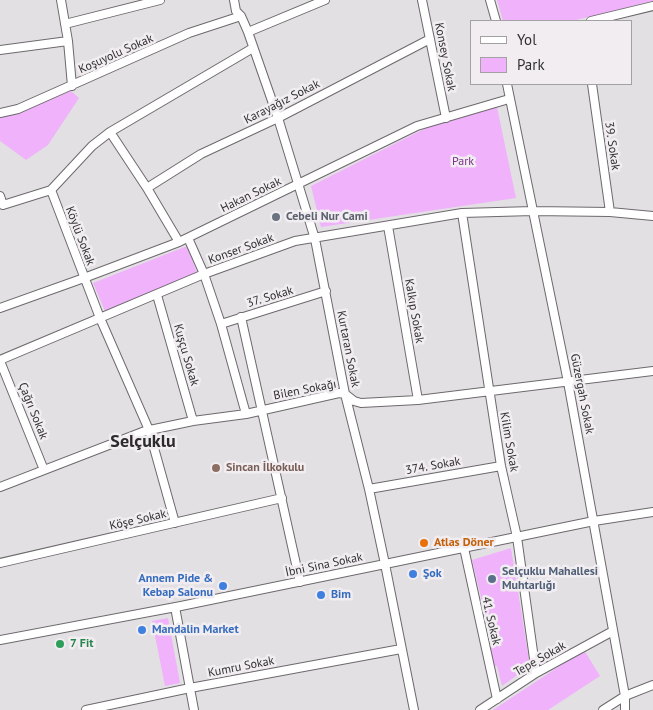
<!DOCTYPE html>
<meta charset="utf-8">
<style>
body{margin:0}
#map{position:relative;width:653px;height:710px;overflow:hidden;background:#e3e0e4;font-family:"PT Sans",sans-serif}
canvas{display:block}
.legend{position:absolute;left:470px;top:20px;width:162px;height:65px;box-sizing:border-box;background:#f1edf1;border:1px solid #a4a1a4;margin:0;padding:6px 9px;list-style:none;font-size:15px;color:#313031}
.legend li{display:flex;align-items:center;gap:10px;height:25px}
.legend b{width:25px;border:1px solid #a4a1a4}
</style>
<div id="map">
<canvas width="653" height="710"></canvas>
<ul class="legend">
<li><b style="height:6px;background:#fff"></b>Yol</li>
<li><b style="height:14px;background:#efb2fb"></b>Park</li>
</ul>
</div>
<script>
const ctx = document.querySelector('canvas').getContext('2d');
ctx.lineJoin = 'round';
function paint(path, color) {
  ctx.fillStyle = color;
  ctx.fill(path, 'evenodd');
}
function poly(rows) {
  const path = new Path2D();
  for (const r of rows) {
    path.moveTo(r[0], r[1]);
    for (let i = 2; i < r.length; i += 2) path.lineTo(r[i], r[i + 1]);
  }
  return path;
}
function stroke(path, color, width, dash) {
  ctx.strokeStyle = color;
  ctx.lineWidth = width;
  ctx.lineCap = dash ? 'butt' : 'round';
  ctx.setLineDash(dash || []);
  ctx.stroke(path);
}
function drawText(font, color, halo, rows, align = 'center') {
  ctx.font = font + ' "PT Sans",sans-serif';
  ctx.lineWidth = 5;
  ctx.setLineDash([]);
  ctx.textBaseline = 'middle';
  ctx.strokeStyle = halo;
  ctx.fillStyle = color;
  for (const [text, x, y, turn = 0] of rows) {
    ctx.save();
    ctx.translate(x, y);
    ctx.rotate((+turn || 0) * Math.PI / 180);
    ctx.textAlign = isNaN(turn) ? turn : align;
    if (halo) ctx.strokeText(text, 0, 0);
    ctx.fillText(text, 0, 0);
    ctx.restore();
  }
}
const green = poly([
 [497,0,653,0,653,1,572,21,503,21],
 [71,91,79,98,48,145,26,160,0,141,0,116,21,112],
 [497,107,516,198,321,227,311,186,426,128],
 [187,246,197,273,105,311,93,283],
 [511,548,530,666,502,686,497,666,494,666,490,648,493,647,472,560],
 [168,618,180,683,165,686,152,621],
 [584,650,600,676,548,710,493,710]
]);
const minor = poly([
 [61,0,68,41,72,86],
 [234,0,236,11,241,16,248,32,278,118,315,239,345,394,369,489,385,564,414,710],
 [422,0,446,118],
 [490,0,496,21],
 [591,21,653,6],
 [65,24,160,0],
 [248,32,325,0],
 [0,50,68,41],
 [507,84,568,382,625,696,625,710],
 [592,84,610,212],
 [0,113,18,109,189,33,241,16],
 [110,132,147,188,179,242],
 [147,188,201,154,278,118,430,39],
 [0,196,3,205,51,190],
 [462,213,501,466,517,537,536,673],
 [388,226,418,400],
 [188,238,204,274,221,324,246,414],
 [157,295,193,421],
 [0,308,84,278,179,242,417,126,509,99],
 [241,317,300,582],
 [221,324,326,291],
 [0,360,204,274,295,241,462,213,533,211,610,212,653,216],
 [0,361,44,470],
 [0,487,145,431,193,421,246,414,339,393,345,394,354,401,361,403,418,400,653,371],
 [369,489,501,466],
 [175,523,149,430,100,318,51,190,92,146,110,132,253,48],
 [464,548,497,699],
 [0,563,282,498],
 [175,607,194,710],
 [0,640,181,606,594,521,653,512],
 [86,710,190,688,401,649],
 [480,710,536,673,613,631],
 [603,710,625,696,653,685]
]);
const markers = [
 [276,217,5,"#6b7280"],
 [216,468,5,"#8d6e63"],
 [424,543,5,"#e8710a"],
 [413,574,5,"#3f7fe0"],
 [492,579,5,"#5c6f8a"],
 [223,586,5,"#3f7fe0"],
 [321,595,5,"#3f7fe0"],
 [142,630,5,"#3f7fe0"],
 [60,644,5,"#2e9e5b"]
];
const streetNames = [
 ["Koşuyolu Sokak",116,54,-24],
 ["Konsey Sokak",445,57,79],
 ["Karayağız Sokak",282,102,-27],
 ["39. Sokak",612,146,82],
 ["Hakan Sokak",251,195,-26],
 ["Köylü Sokak",80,236,69],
 ["Konser Sokak",241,249,-20],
 ["37. Sokak",270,297,-17],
 ["Kalkıp Sokak",414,311,80],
 ["Kurtaran Sokak",348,349,79],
 ["Kuşçu Sokak",186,355,74],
 ["Bilen Sokağı",305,390,-11],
 ["Güzergah Sokak",582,394,79],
 ["Çağrı Sokak",33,411,68],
 ["Kilim Sokak",509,442,80],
 ["374. Sokak",433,466,-10],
 ["Köşe Sokak",138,520,-13],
 ["İbni Sina Sokak",324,565,-12],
 ["41. Sokak",491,621,77],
 ["Tepe Sokak",540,659,-30],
 ["Kumru Sokak",241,667,-11]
];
const parkNames = [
 ["Park",463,162]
];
const worshipNames = [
 ["Cebeli Nur Cami",286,217]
];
const educationNames = [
 ["Sincan İlkokulu",226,468]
];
const foodNames = [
 ["Atlas Döner",434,543]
];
const serviceNames = [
 ["Selçuklu Mahallesi",502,572],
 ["Muhtarlığı",502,586]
];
const shopNames = [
 ["Şok",423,574],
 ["Annem Pide &",213,579,"right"],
 ["Kebap Salonu",213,593,"right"],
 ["Bim",331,595],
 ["Mandalin Market",152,630]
];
const leisureNames = [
 ["7 Fit",70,644]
];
const districtNames = [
 ["Selçuklu",143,442]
];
paint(green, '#efb2fb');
stroke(minor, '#6d696d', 10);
stroke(minor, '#fff', 8);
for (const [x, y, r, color] of markers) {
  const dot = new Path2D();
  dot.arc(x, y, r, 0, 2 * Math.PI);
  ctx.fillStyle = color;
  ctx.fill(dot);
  stroke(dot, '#f1edf1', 2);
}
drawText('12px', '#313031', '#f1edf1', streetNames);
drawText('12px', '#7b3388', '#f1edf1', parkNames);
drawText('bold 12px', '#5b616d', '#f1edf1', worshipNames, 'left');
drawText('bold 12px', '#785e54', '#f1edf1', educationNames, 'left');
drawText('bold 12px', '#c56008', '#f1edf1', foodNames, 'left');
drawText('bold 12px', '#4e5e75', '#f1edf1', serviceNames, 'left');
drawText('bold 12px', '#366cbe', '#f1edf1', shopNames, 'left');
drawText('bold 12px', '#27864d', '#f1edf1', leisureNames, 'left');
drawText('bold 18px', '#2d2a2d', '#f1edf1', districtNames);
</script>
